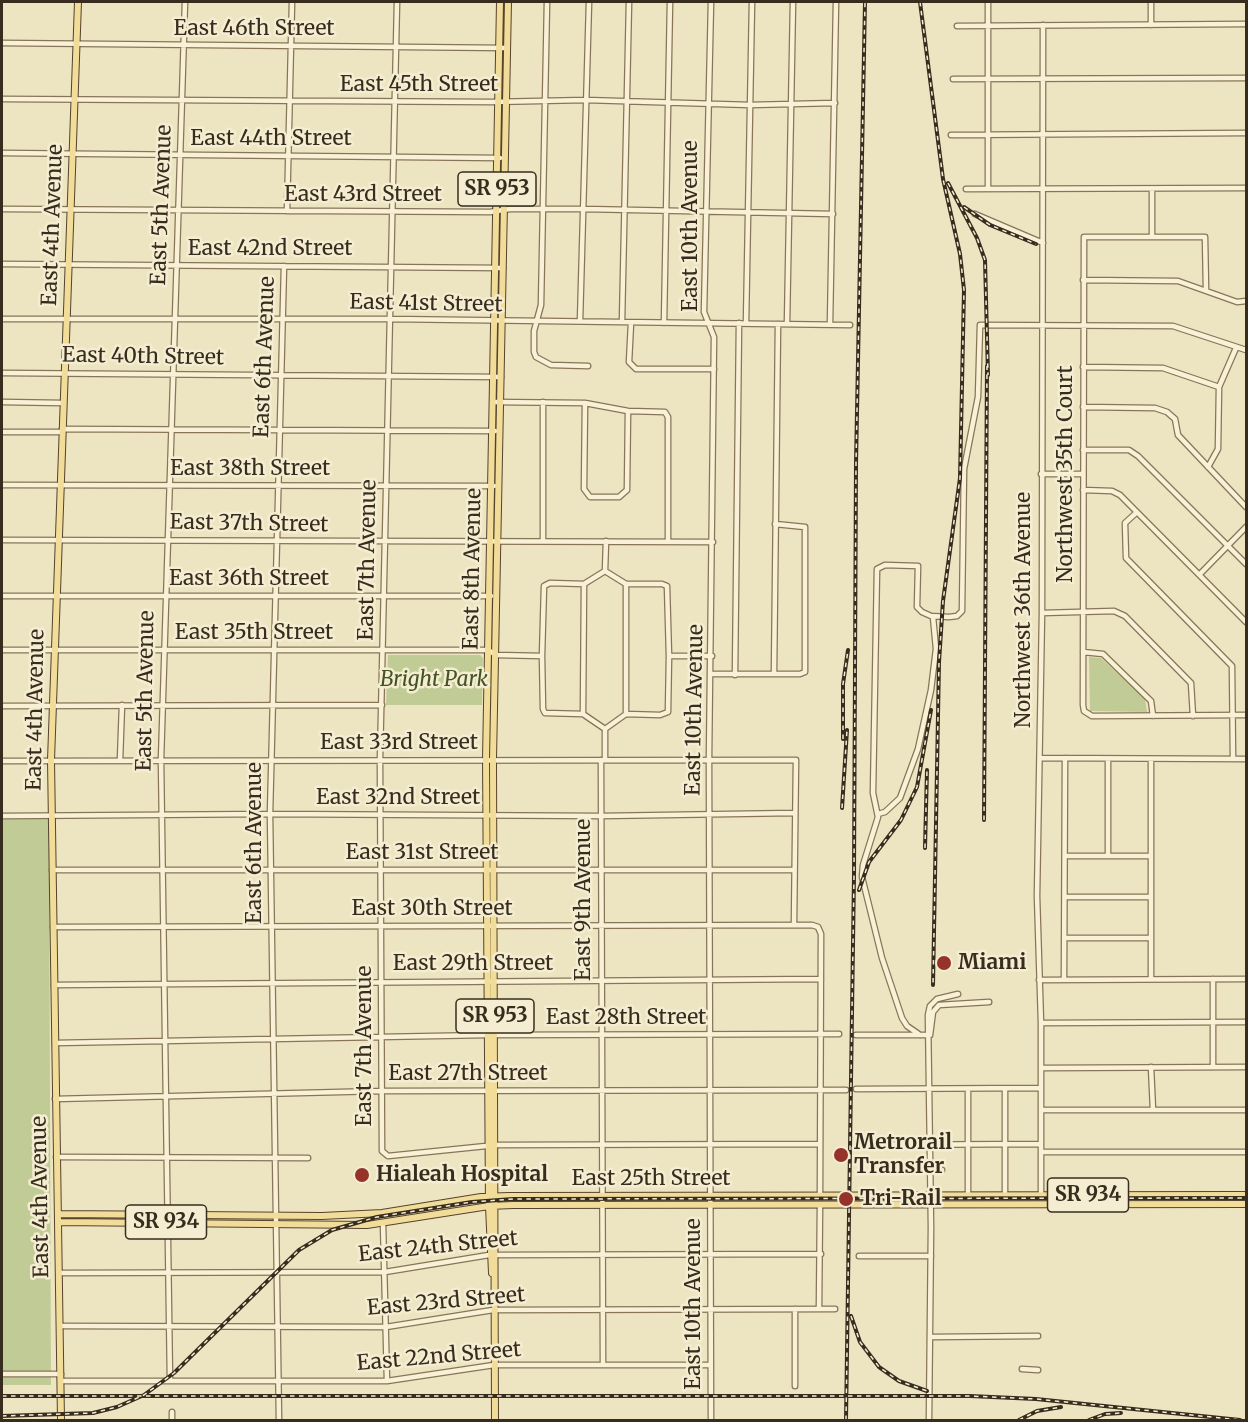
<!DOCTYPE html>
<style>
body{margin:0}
#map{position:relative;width:1248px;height:1422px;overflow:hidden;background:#ede4c2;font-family:Merriweather,serif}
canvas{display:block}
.frame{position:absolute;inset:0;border:3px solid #372c1d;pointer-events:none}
</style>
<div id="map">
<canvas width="1248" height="1422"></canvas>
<div class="frame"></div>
</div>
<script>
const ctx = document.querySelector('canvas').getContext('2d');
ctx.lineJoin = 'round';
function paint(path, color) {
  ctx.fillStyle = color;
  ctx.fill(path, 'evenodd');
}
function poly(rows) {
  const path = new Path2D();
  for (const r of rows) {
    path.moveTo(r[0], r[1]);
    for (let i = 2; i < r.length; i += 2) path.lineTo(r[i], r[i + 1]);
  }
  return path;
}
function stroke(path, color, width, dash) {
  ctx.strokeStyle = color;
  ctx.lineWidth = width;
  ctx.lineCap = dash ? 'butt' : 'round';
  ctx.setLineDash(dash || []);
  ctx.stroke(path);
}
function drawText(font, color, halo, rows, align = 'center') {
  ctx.font = font + ' Merriweather,serif';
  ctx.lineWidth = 5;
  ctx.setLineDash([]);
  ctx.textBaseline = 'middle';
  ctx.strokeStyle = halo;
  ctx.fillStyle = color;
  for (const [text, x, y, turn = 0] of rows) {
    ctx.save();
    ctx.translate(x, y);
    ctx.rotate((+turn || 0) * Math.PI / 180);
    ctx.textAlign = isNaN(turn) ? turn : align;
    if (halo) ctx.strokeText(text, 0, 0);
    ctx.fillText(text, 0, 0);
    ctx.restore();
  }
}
const green = poly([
 [388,655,480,655,483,658,482,705,386,705],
 [1089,657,1101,658,1145,699,1147,712,1090,711],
 [2,819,49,819,51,1385,2,1385]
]);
const minor = poly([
 [397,2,380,760,382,1151,388,1156,496,1145,820,1144],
 [547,2,541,305,534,331,534,352,536,357,551,365,588,366],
 [711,2,704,312,714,337,709,759,711,1420],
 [988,2,988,189],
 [1151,25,1151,2],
 [957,26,1246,24],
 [2,43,507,48],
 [953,79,1246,78],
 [2,99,492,102,586,100,750,105,835,103],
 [951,135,1246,133],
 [2,153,500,158],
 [966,189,1246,188],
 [2,209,490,212,510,209,584,209,833,214],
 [287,211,292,2],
 [975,214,1043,243],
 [1152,236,1152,189],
 [2,264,503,268],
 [1083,280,1178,281,1237,302,1246,301],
 [1206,289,1205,237,1084,237,1083,705,1084,711,1092,716,1246,715],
 [2,319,390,319,850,325],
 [580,321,589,2],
 [622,322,629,2],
 [631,323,629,362,636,369,714,369],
 [664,323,670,2],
 [746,323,752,2],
 [787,324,793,2],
 [830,324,836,2],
 [1083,367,1163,368,1219,387],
 [2,373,501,377],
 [2,402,63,403],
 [493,402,585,403,628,411,665,412,668,417,668,541],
 [585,403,584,489,590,497,619,497,627,490,628,411],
 [1083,407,1155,408,1167,412,1175,419,1178,435,1246,507],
 [62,429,495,431],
 [2,432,62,432],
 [1083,450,1129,450,1138,456,1246,564],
 [1208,467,1218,449,1219,387,1236,348],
 [1041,474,1083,474],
 [2,485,494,486],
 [1083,490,1112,491,1120,495,1246,622],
 [1136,513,1125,523,1126,558,1232,666,1233,759],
 [2,540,713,542],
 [543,541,543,402],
 [605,571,626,584,662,584,667,586,669,656,668,712,660,715,626,714,605,729,583,714,545,713,543,709,542,656,544,586,550,583,584,584,605,571],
 [605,571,606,541],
 [1200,574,1246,527],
 [626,584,626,714],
 [2,596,491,596],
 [1042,613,1114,611,1125,616,1191,683,1193,716],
 [2,650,488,650,496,655,542,656],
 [1083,652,1103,654,1151,701,1153,716],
 [669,656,712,656],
 [711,674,800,674,805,672,805,527,775,524],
 [774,674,778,324],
 [735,675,739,323],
 [2,706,382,705],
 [583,714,584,584],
 [1040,758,1246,759],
 [605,759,605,729],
 [120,760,122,705],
 [601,760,603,1365],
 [2,761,796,760,794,924],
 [878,814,885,812,900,798,918,749,931,690,936,649,933,617],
 [2,816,270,814,601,816,794,813],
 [1065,856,1151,856],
 [1108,856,1108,759],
 [52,870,793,870],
 [1065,897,1151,897],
 [53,927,812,925,818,927,821,934,820,1195],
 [1064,938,1151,938],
 [1064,978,1065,758],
 [1151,979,1151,759],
 [1039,980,1246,979],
 [54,985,821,979],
 [1041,1023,1246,1022],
 [856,1035,930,1035],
 [920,1035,907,1026,902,1018,882,958,862,877,863,865,878,817,873,793,877,569,885,565,918,566,917,607,922,612,931,616,949,617,957,616,962,611,964,469,978,397,980,325,1173,326,1246,350],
 [930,1035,933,1012,939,1005,989,1002],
 [55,1043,488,1035,839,1034],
 [1151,1067,1153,1110],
 [1213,1067,1213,979],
 [1042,1068,1246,1067],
 [856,1089,1041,1088],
 [968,1089,968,1195],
 [55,1099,381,1091,846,1090],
 [1041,1110,1246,1110],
 [861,1145,1041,1144],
 [1041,1152,1246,1152],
 [56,1157,308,1158],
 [930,1170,942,1170],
 [1005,1195,1005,1089],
 [1041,1195,1041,1023,1037,896,1042,613,1043,25],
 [383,1223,387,1381],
 [859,1256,931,1256],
 [59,1273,385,1272,489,1255,821,1254],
 [819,1309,820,1205],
 [60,1326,386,1327,493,1310,835,1309],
 [931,1337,1038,1336],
 [1022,1369,1038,1370],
 [2,1374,61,1374],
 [61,1381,387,1381,494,1365,711,1365],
 [170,1381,161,760,185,2],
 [795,1386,795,1309],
 [172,1412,172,1420],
 [279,1420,270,814,284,266],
 [929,1420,931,1227,928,1015,930,1006,937,999,958,994]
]);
const major = poly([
 [58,1214,322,1216,382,1213,481,1197,509,1196,1246,1195],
 [58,1222,367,1225,489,1206,513,1205,1246,1204],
 [492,1273,489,1206,486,759,500,2],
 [61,1420,51,760,78,2],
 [495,1420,493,759,508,2]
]);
const rail = poly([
 [920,2,943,179,960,254,964,290,960,478,943,601,939,662,933,985],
 [948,183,977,238,985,260,988,375],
 [964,207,990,225,1036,244],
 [843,739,843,684,848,650],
 [842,808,847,730],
 [984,820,987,366],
 [925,848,927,770],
 [859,890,869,862,901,820,917,787,931,710],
 [851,1316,860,1342,879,1367,899,1381,927,1391],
 [2,1396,970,1396,1036,1399,1240,1420],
 [2,1416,93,1413,117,1407,144,1395,174,1373,299,1250,332,1230,377,1217,472,1202,513,1199,1246,1198],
 [846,1420,854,876,856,463,865,2],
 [1019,1420,1037,1411,1061,1407],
 [1089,1420,1105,1414,1121,1413]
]);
const markers = [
 [944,963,8,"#95322a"],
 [841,1155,8,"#95322a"],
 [362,1175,8,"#95322a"],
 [846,1199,8,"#95322a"]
];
const shields = [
 [497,189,78],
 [495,1016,78],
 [1088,1195,81],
 [166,1222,81]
];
const shieldNames = [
 ["SR 953",497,189],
 ["SR 953",495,1016],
 ["SR 934",1088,1195],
 ["SR 934",166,1222]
];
const streetNames = [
 ["East 46th Street",254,29],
 ["East 45th Street",419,85],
 ["East 44th Street",271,139],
 ["East 43rd Street",363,195],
 ["East 5th Avenue",162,205,-88],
 ["East 4th Avenue",53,225,-88],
 ["East 10th Avenue",691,226,-90],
 ["East 42nd Street",270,249],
 ["East 41st Street",426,304,1],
 ["East 40th Street",143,357,1],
 ["East 6th Avenue",265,357,-88],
 ["East 38th Street",250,469],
 ["Northwest 35th Court",1066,474,-90],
 ["East 37th Street",249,524,1],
 ["East 7th Avenue",368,560,-89],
 ["East 8th Avenue",473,569,-89],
 ["East 36th Street",249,579],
 ["Northwest 36th Avenue",1024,610,-90],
 ["East 35th Street",254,633],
 ["East 5th Avenue",146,691,-89],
 ["East 4th Avenue",36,710,-89],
 ["East 10th Avenue",695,710,-89],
 ["East 33rd Street",399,743],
 ["East 32nd Street",398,798],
 ["East 6th Avenue",255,843,-90],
 ["East 31st Street",422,853],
 ["East 9th Avenue",584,900,-90],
 ["East 30th Street",432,909],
 ["East 29th Street",473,964],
 ["East 28th Street",626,1018],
 ["East 7th Avenue",365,1046,-90],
 ["East 27th Street",468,1074],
 ["East 25th Street",651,1179],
 ["East 4th Avenue",41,1197,-91],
 ["East 24th Street",438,1247,-6],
 ["East 23rd Street",446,1302,-5],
 ["East 10th Avenue",694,1304,-90],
 ["East 22nd Street",439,1357,-5]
];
const parkNames = [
 ["Bright Park",434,680]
];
const poiNames = [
 ["Miami",958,963],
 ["Metrorail",854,1143],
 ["Transfer",854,1167],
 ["Hialeah Hospital",376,1175],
 ["Tri-Rail",860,1199]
];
paint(green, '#c1cb96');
stroke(minor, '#877559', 7);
stroke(major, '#55432d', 8);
stroke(minor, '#f8f1d5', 4.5);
stroke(major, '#f1dc99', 6);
stroke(rail, '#372c1d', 4);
stroke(rail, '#f5edd1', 1.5, [4.5]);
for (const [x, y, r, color] of markers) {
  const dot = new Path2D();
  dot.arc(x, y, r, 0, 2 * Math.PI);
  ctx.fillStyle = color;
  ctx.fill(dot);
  stroke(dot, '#f5edd1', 2);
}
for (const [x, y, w] of shields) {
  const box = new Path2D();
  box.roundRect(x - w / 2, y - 17, w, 34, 4.5);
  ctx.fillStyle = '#f5edd1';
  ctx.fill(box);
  stroke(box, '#372c1d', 1.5);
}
drawText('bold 20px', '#372c1d', null, shieldNames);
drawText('21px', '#372c1d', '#f5edd1', streetNames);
drawText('italic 21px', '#435324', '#f5edd1', parkNames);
drawText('bold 21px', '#372c1d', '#f5edd1', poiNames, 'left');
</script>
